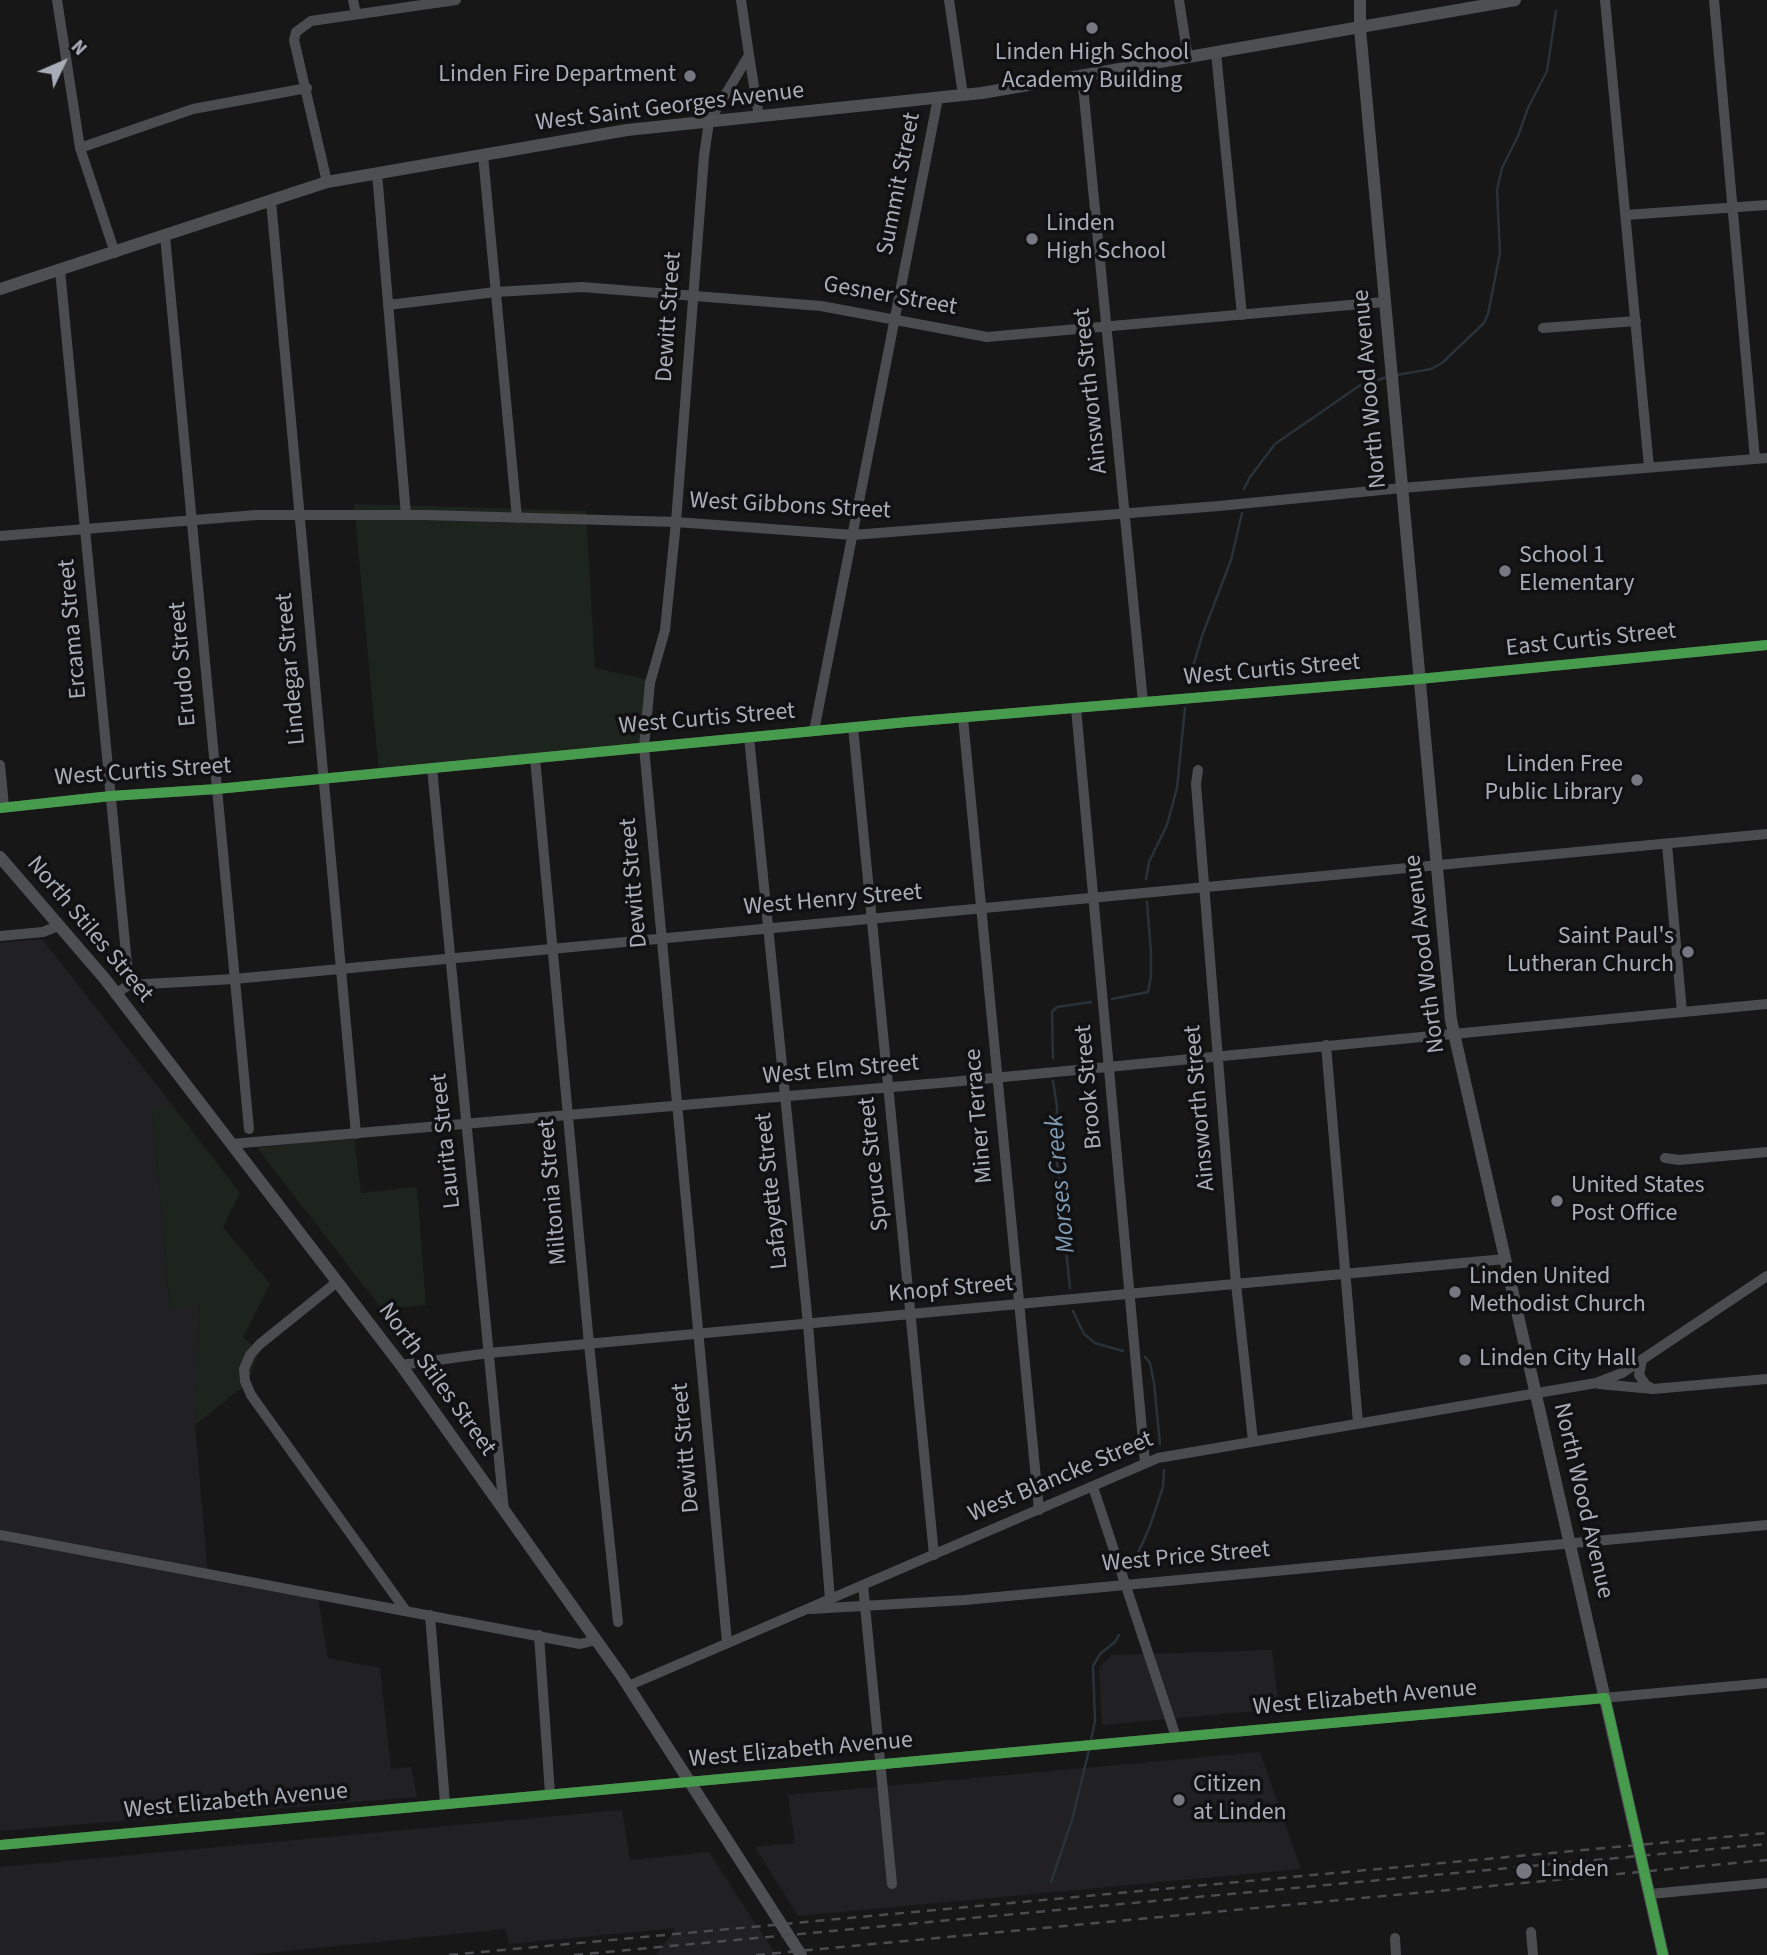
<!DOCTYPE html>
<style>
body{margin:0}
#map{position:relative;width:1767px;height:1955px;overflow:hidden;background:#171717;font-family:"Source Sans 3",sans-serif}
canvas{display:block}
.north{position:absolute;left:28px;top:28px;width:70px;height:70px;-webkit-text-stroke:5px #111113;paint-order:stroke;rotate:46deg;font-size:19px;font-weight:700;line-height:28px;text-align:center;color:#a8adb8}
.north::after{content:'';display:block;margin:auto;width:24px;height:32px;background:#a8adb8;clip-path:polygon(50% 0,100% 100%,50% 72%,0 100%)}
</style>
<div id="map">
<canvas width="1767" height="1955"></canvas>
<div class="north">N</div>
</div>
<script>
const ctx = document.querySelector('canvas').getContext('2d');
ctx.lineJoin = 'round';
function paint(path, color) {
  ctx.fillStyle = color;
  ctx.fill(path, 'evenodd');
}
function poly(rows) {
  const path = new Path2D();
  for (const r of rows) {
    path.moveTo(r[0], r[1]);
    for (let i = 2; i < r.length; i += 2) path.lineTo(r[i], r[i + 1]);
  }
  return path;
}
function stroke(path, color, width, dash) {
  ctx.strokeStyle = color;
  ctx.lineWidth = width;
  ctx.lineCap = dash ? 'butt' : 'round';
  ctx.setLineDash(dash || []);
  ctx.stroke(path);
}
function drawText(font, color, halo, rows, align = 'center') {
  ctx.font = font + ' "Source Sans 3",sans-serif';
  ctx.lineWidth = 7;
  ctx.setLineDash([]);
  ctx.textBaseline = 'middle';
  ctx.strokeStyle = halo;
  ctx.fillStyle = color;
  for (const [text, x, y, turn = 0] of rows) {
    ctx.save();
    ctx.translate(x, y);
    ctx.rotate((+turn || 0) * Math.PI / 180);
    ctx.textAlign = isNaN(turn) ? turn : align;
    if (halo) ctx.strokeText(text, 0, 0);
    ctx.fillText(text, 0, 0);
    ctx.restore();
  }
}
const built = poly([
 [42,939,173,1106,152,1109,170,1309,200,1303,195,1425,208,1575,318,1597,328,1658,380,1668,391,1769,411,1767,417,1797,0,1831,0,943],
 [1272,1650,1279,1709,1102,1725,1099,1667,1112,1655],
 [1260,1752,1301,1869,798,1916,755,1847,795,1843,788,1795],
 [622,1810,630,1860,709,1852,776,1955,656,1955,676,1928,509,1944,505,1929,249,1955,0,1955,0,1867]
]);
const green = poly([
 [354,504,586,511,595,668,654,681,645,752,379,773],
 [173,1106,240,1193,223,1227,270,1284,243,1337,259,1351,248,1383,195,1425,200,1304,170,1309,152,1108],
 [354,1137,361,1193,417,1187,426,1305,382,1309,257,1148]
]);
const stream = poly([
 [1397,375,1431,369,1442,363,1484,323,1488,314,1500,253,1497,190,1502,168,1518,136,1528,108,1547,71,1556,11],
 [1244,489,1250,477,1275,444,1359,386,1387,377],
 [1188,684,1202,636,1231,560,1242,513],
 [1146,879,1149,862,1167,825,1177,788,1185,708],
 [1112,999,1148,992,1151,976,1151,953,1147,902],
 [1053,1058,1052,1012,1057,1007,1091,1002],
 [1053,1081,1057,1107,1056,1153,1070,1288],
 [1073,1311,1084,1334,1095,1343,1123,1351],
 [1145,1357,1150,1363,1154,1383,1160,1444],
 [1134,1562,1150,1526,1163,1487,1164,1470],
 [1091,1740,1095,1721,1093,1666,1100,1654,1115,1642,1119,1635],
 [1051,1882,1072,1820,1089,1750]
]);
const minor = poly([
 [57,0,80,148,115,253],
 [353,0,356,14],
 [949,0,963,95],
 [1179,0,1188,58],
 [1605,0,1649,467],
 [1714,0,1755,459],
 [1216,53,1242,315],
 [749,55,759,117],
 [1082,76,1143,702],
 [80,148,193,109,307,88],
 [483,155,517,518],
 [377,173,406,515],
 [327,182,294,40,296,32,311,21,456,0],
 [271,201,356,1134],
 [1626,215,1767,205],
 [165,236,249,1129],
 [60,270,129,985],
 [388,305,496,292,582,287,821,306,987,337,1384,302],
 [1543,328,1636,321],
 [0,536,256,515,426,515,676,522,853,535,1219,506,1402,488,1767,458],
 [1076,708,1145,1463],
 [963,718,1039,1510],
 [853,727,934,1555],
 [814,731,938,98],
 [749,737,808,1324,830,1599],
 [535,758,589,1344,618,1622],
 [0,765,4,806],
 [432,768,504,1511],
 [1198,770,1196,784,1236,1284,1253,1441],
 [0,808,111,796,217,789,907,722,1419,679,1767,645],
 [1667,844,1682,1012],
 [0,936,43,932,58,926],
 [115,994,129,985,234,979,1767,834],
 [1326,1045,1358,1423],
 [231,1144,951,1082,1767,1004],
 [1665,1158,1679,1160,1767,1152],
 [337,1282,260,1344,250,1355,244,1369,245,1381,251,1395,406,1611],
 [1642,1360,1639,1375,1646,1385,1653,1389],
 [401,1365,489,1353,1505,1259],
 [1599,1384,1653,1389,1767,1379],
 [1093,1487,1176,1737],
 [0,1535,580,1644,596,1640],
 [863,1585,892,1884],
 [811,1609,965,1600,1767,1525],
 [430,1615,445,1803],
 [539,1635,550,1794],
 [727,1642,644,747,650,683,665,630,676,522,704,156,709,122,749,55,741,0],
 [628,1686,1158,1458,1596,1383,1622,1373,1767,1276],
 [0,1845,1767,1683],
 [1650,1894,1767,1883],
 [1531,1932,1533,1955],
 [1395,1938,1396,1955]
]);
const major = poly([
 [1360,0,1360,29,1451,1020,1663,1955],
 [0,289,327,182,627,130,982,93,1515,0],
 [0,857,105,979,401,1365,621,1675,801,1955]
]);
const rail = poly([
 [449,1955,1767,1833],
 [574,1955,1767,1844],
 [756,1955,1767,1860]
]);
const cycleway = poly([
 [0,808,111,796,217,789,907,722,1419,679,1767,645],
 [0,1845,1605,1698,1663,1955]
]);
const markers = [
 [1092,28,7,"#757880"],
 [690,76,7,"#757880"],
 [1032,239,7,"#757880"],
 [1505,571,7,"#757880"],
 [1637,780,7,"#757880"],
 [1688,952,7,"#757880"],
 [1557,1201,7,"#757880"],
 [1455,1292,7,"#757880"],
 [1465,1360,7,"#757880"],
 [1179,1800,7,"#757880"],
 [1524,1871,9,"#757880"]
];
const poiNames = [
 ["Linden High School",1092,54,"center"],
 ["Academy Building",1092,82,"center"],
 ["Linden Fire Department",676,76,"right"],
 ["Linden",1046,225],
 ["High School",1046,253],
 ["School 1",1519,557],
 ["Elementary",1519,585],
 ["Linden Free",1623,766,"right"],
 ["Public Library",1623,794,"right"],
 ["Saint Paul's",1674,938,"right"],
 ["Lutheran Church",1674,966,"right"],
 ["United States",1571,1187],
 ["Post Office",1571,1215],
 ["Linden United",1469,1278],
 ["Methodist Church",1469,1306],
 ["Linden City Hall",1479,1360],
 ["Citizen",1193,1786],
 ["at Linden",1193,1814],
 ["Linden",1540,1871]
];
const streetNames = [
 ["West Saint Georges Avenue",670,108,-7],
 ["Summit Street",900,184,-79],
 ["Gesner Street",890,297,10],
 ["Dewitt Street",670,317,-86],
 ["North Wood Avenue",1371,389,-95],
 ["Ainsworth Street",1092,391,-96],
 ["West Gibbons Street",790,507,3],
 ["Ercama Street",74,629,-95],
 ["East Curtis Street",1591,641,-6],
 ["Erudo Street",184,664,-95],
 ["Lindegar Street",292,669,-95],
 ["West Curtis Street",1272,671,-5],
 ["West Curtis Street",707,720,-5],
 ["West Curtis Street",143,773,-4],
 ["Dewitt Street",635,883,-95],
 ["West Henry Street",833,901,-5],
 ["North Stiles Street",89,930,50],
 ["North Wood Avenue",1426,954,-97],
 ["West Elm Street",841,1071,-5],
 ["Brook Street",1090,1087,-95],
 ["Ainsworth Street",1201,1108,-95],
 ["Miner Terrace",980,1116,-95],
 ["Laurita Street",447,1141,-96],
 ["Spruce Street",875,1164,-96],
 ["Lafayette Street",773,1191,-96],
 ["Miltonia Street",554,1192,-95],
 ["Knopf Street",951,1290,-5],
 ["North Stiles Street",436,1380,54],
 ["Dewitt Street",687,1448,-95],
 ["West Blancke Street",1061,1478,-23],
 ["North Wood Avenue",1582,1501,77],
 ["West Price Street",1186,1558,-5],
 ["West Elizabeth Avenue",1365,1699,-5],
 ["West Elizabeth Avenue",801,1751,-5],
 ["West Elizabeth Avenue",236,1802,-5]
];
const waterNames = [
 ["Morses Creek",1062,1184,-95]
];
paint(built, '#212123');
paint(green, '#1d241e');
stroke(stream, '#2a3239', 2.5);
stroke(minor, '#4b4c50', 10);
stroke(major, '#4d4f52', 12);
stroke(rail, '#4b4c4f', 2.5, [9, 7]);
stroke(cycleway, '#469c4c', 10);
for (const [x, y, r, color] of markers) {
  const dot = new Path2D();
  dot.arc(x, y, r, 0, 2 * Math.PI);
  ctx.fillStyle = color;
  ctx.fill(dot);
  stroke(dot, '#111113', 2.5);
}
drawText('24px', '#a8adb8', '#111113', poiNames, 'left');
drawText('24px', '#a8adb8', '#111113', streetNames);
drawText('italic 26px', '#7f9bb3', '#111113', waterNames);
</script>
